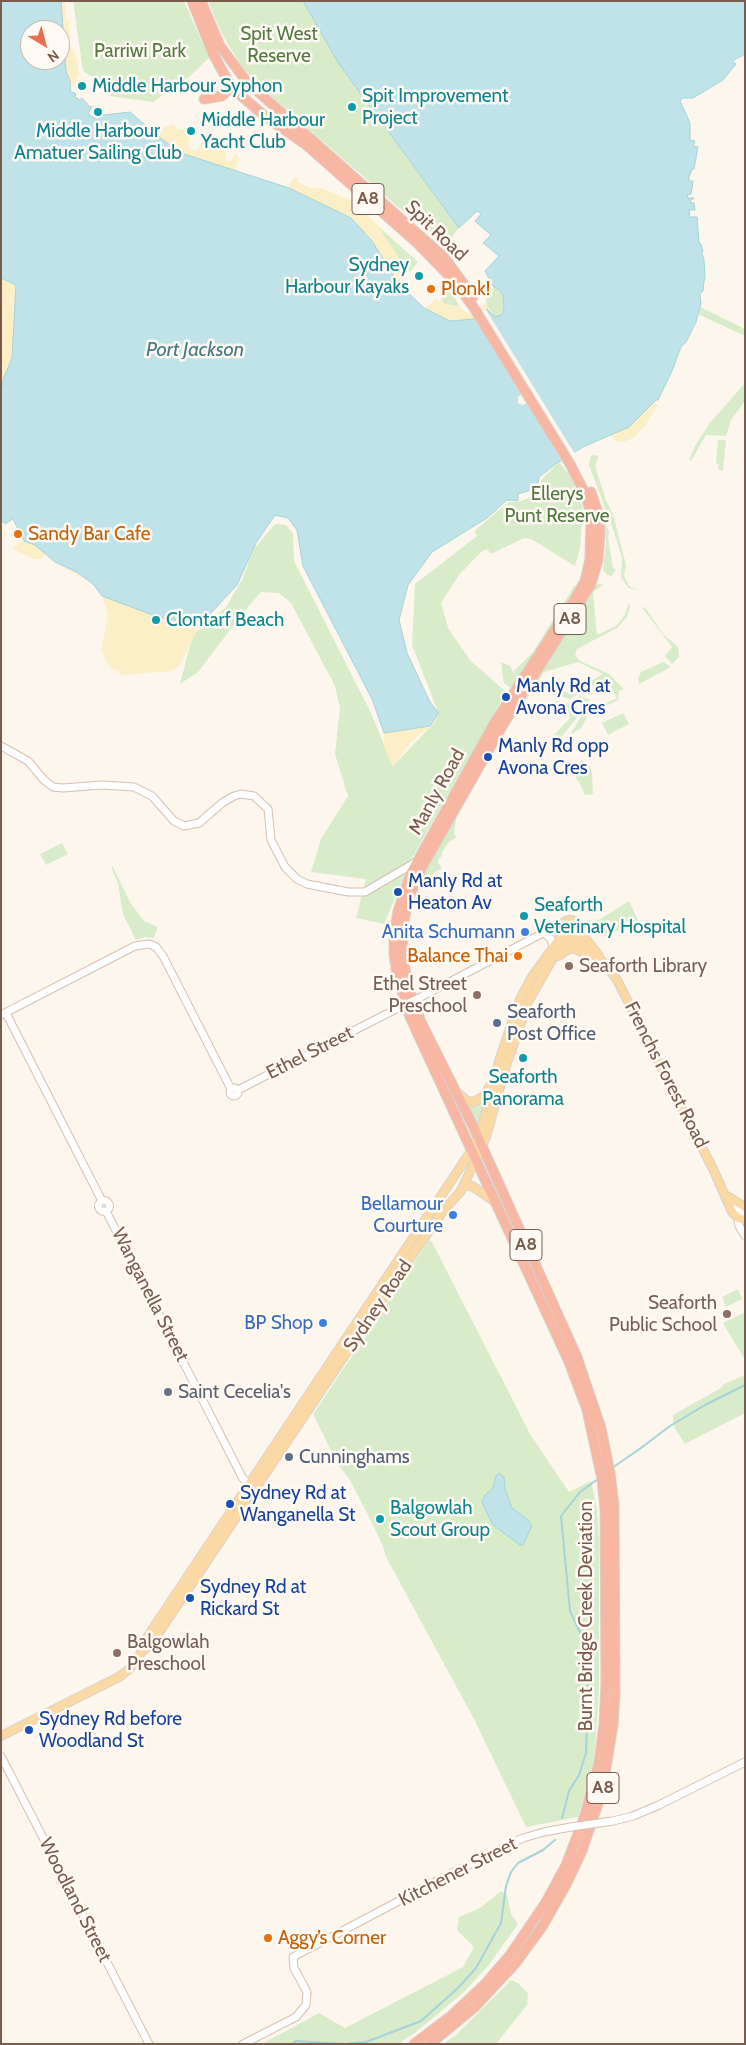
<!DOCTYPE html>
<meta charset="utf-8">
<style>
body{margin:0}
#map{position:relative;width:746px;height:2045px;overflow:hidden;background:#fdf6ec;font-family:Cabin,sans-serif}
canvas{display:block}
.frame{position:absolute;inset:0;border:2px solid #7a5c4d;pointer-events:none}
.north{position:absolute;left:20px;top:20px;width:50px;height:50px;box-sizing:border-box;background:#fffaf3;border:1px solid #cabbb1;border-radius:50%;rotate:143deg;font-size:14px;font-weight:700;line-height:20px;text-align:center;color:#7a5c4d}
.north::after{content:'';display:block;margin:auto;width:18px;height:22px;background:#e76f51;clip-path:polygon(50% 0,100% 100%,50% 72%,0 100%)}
</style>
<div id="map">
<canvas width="746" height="2045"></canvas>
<div class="frame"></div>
<div class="north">N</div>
</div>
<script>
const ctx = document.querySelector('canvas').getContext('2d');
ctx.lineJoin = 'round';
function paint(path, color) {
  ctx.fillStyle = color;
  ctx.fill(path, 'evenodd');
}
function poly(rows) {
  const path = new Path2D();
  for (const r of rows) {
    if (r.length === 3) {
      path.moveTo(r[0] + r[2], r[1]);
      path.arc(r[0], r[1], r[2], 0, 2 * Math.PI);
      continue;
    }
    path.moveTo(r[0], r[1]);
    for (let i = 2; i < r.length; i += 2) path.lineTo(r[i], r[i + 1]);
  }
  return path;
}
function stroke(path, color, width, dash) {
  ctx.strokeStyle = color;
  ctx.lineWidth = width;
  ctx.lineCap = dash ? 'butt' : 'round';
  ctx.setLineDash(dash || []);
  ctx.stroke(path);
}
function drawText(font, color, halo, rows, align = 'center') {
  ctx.font = font + ' Cabin,sans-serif';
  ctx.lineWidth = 5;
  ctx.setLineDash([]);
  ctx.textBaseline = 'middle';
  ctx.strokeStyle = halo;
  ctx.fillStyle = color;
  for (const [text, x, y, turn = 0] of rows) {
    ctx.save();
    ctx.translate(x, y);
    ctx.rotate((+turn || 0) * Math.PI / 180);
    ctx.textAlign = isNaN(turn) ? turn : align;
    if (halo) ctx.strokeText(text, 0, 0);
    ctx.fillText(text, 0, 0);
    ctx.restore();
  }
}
const green = poly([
 [73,1,184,1,209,58,189,77,153,102,110,96,95,79,83,71],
 [208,1,303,1,339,64,457,225,459,228,444,247,256,83,240,64,221,32],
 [378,226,418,262,410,272,396,257],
 [493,285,503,295,504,308,501,317,495,317,487,306,486,299,492,293],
 [448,286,460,307,444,304,441,299,445,295,442,293],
 [700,307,745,329,745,336,698,314],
 [745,383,745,401,731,420,726,436,706,435,691,461,689,460,695,446,709,424],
 [718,440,726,440,723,470,718,470,719,464,716,464],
 [593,455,599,456,595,466,606,500,613,514,626,565,624,576,629,586,637,590,628,588,621,577,622,558,614,532,589,465,590,457],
 [559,462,574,481,586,519,582,520,580,548,575,566,531,539,524,538,491,554,487,549,482,551,459,575,441,603,448,628,470,660,506,692,411,860,384,924,356,918,366,879,311,872,321,839,348,796,335,754,340,708,335,686,291,603,279,593,261,592,246,609,198,672,180,684,192,637,203,625,226,607,243,578,253,550,275,524,286,525,293,534,294,561,371,713,393,766,434,723,439,714,412,645,415,584,477,536,474,531,509,502,519,502,532,496,535,496,541,491,541,480],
 [588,481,597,496,609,532,608,538,613,568,616,569,612,576,607,575,603,570,606,543,605,529,594,493],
 [599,584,603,585,593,592,597,635,616,626,625,615,628,604,630,605,627,617,617,628,577,649,575,655,580,661,609,674,624,689,619,691,618,700,588,715,581,728,570,735,583,713,617,698,607,679,576,695,571,699,553,695,545,689,547,687,569,693,603,674,578,662,544,672,539,680,539,687,537,689,534,688,524,703,523,700,577,616,594,586],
 [575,585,578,587,512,689,504,683,503,679,501,662,510,666,513,672,533,652],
 [641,606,647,610,663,634,678,647,679,657,672,664,665,656,672,647],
 [663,662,670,666,669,668,639,684,638,679,641,672],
 [580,696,589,699,589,708,584,711,580,704,576,699],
 [556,701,574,705,579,712,576,719,558,741,552,742,552,737,570,718,568,710,554,705],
 [623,713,629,724,608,735,602,723],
 [570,760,573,768,582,760,589,765,592,771,593,794,585,795,579,782,566,764],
 [455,817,456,818,454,834,457,837,448,843,442,852,442,856,438,859,438,863,442,868,421,881,423,873],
 [62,843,68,854,46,865,40,854],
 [111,867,113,867,130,902,144,921,158,927,154,938,145,937,136,940,123,914,118,883],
 [629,901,638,920,605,937,597,921],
 [487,1098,479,1125,478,1126,469,1107,479,1104],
 [429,1240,432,1242,530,1434,569,1492,591,1481,597,1509,599,1542,599,1690,594,1760,578,1817,526,1827,474,1719,386,1557,383,1546,370,1519,350,1480,337,1463,314,1416,314,1413],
 [738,1289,742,1299,726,1307,722,1297],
 [745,1312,745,1356,743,1357,723,1323],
 [745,1375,745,1413,685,1444,674,1427,673,1415,721,1388,724,1384],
 [501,1891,507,1895,511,1914,518,1924,488,1966,464,1992,416,2032,398,2044,262,2044,319,2013,345,2028,463,1967,474,1947,457,1930,459,1917,480,1908],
 [511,1980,518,1983,528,1993,527,2005,496,2044,443,2044,456,2035]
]);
const sand = poly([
 [55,1,65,1,66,16,69,22,70,44,78,61,78,71,80,75,72,88,66,71],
 [173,124,189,136,190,149,196,151,205,139,222,147,226,152,225,158,228,161,232,160,235,153,239,157,235,171,181,153,159,137,164,127],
 [295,177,298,177,298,182,310,188,321,188,354,202,378,226,407,270,399,284,372,241,351,218,289,188,290,183],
 [1,278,16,285,12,358,4,377,1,391],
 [436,299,439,301,441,299,444,304,450,306,460,307,468,314,472,314,485,304,491,311,487,310,475,319,450,321,425,309],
 [654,403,658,405,646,424,636,436,627,441,618,442,614,440,610,434,629,427],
 [538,483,542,491,535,496,532,496,528,491],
 [24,541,35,545,45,554,42,559,34,559,22,554,12,547],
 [55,562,237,585,200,625,179,666,172,671,123,675,110,667,101,651,108,614,102,596,93,584],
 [430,726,411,742,393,767,384,746,384,733]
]);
const water = poly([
 [1,1,61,1,66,71,70,81,71,93,73,92,76,94,75,97,80,100,82,98,90,107,92,106,88,114,98,120,101,114,104,115,130,112,159,137,181,153,289,188,351,218,372,241,399,284,424,308,450,321,475,319,487,309,495,317,502,315,504,308,503,295,499,290,493,286,485,271,499,256,483,243,491,235,475,221,481,214,477,211,459,228,339,64,303,1,745,1,745,54,732,61,736,64,723,80,693,98,683,98,680,101,690,123,690,140,695,141,693,146,698,147,694,169,692,169,689,177,689,181,693,181,691,194,687,195,688,198,694,198,689,202,694,203,695,210,689,210,690,217,697,217,699,243,701,244,703,252,701,252,704,259,705,280,704,281,703,291,700,294,701,303,696,322,686,342,681,347,672,371,658,400,656,400,629,427,583,447,557,463,539,477,538,483,528,491,518,494,518,501,507,500,487,518,432,552,408,585,399,620,407,653,430,702,439,713,430,726,384,733,372,699,303,566,297,530,288,518,275,515,256,543,237,585,200,625,158,617,102,596,93,584,77,572,55,562,35,545,24,541,13,519,5,524,1,520,1,391,4,377,12,358,16,285,1,278,1,1],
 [30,30,60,30,60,60,30,60,30,30],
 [499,1473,504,1477,505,1489,512,1508,527,1519,532,1526,523,1545,520,1545,493,1525,484,1507,482,1501,485,1495,493,1488,496,1476,499,1473]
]);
const pier = poly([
 [485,308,575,454,562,462,527,403,523,405,518,403,518,397,521,395,474,316]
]);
const stream = poly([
 [612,1468,641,1448,670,1426,705,1405,745,1385],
 [562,1818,569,1791,579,1775,586,1753,588,1697,587,1647,570,1611,561,1516,580,1492,598,1479],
 [292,2044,296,2041,344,2044,366,2042,421,2021,459,1987,476,1968,501,1923,506,1886,511,1872,518,1863,543,1850,555,1840]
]);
const secondary = poly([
 [1,746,28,761,44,780,53,787,63,788,102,785,134,787,152,796,174,821,184,826,199,823,222,803,234,796,241,794,254,796,268,809,271,840,285,867,297,879,307,884,348,892,365,892,416,862],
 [545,934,551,939,553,946],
 [417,999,564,922],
 [6,1013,102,1201],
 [1,1015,135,946,149,944,156,947,163,956,231,1089],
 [234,1092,4],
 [238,1090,400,1007],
 [104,1206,5.5],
 [733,1201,735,1206,745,1219],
 [106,1211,242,1477,249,1486],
 [738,1218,739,1226,745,1236],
 [1,1756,149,2044],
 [613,1821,633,1816,659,1805,745,1762],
 [243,2044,296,2017,306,2005,307,1992,294,1968,293,1957,448,1875,523,1838,544,1832,571,1827]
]);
const primary = poly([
 [570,930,10],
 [580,931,599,956],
 [572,939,601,960,616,978,714,1171,732,1212,738,1218,745,1220],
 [559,956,565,951,573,948,588,955],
 [458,1093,467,1101,474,1102,484,1096,491,1084],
 [461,1190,465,1186,472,1186,494,1201],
 [727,1196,745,1207],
 [143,1651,152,1643,412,1255,443,1211,461,1191,486,1137,506,1066,528,1002,553,958,570,940],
 [1,1736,119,1677,128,1670,139,1657,146,1639,471,1151,481,1131,500,1058,520,999,532,977,562,935]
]);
const highway = poly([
 [192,1,213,54,228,81,238,93,267,118,305,144,417,243,455,282,474,308,570,464,585,493,591,514,590,559,585,581,575,599,495,722,411,873,398,911,394,935,394,954,397,975,410,1017,569,1362,587,1410,602,1479,605,1510,606,1683,604,1723,599,1763,584,1818,566,1865,546,1902,510,1955,485,1984,451,2016,414,2044],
 [201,1,220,46,247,82,444,257,473,297],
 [204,99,222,96,228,90,228,81],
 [430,2044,475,2007,515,1964,542,1927,566,1885,582,1851,602,1792,613,1725,615,1694,614,1505,610,1473,601,1428,577,1357,473,1126,421,1022,409,989,402,953,404,921,408,900,422,867,504,723,591,584,598,560,600,533,599,516,591,492]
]);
const secondaryBridge = poly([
 [400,1007,417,999],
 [571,1827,613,1821]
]);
const markers = [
 [82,86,5,"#0f9aa8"],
 [352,107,5,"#0f9aa8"],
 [98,112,5,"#0f9aa8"],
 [191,131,5,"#0f9aa8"],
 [419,276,5,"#0f9aa8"],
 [431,289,5,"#e8710a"],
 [18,534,5,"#e8710a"],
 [156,620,5,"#0f9aa8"],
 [506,697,5,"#1a4fb4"],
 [488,757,5,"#1a4fb4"],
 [398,892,5,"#1a4fb4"],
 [524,916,5,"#0f9aa8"],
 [525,932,5,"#3f7fe0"],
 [518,956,5,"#e8710a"],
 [569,966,5,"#8d6e63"],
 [477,995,5,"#8d6e63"],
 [497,1023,5,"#5c6f8a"],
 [523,1058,5,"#0f9aa8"],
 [453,1215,5,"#3f7fe0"],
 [727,1314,5,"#8d6e63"],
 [323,1323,5,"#3f7fe0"],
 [168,1392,5,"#6b7280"],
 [289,1457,5,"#5c6f8a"],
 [230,1504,5,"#1a4fb4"],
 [380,1519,5,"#0f9aa8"],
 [190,1598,5,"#1a4fb4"],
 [117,1653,5,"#8d6e63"],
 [29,1730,5,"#1a4fb4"],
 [268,1938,5,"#e8710a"]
];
const shields = [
 [368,199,32],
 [570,619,32],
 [526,1245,32],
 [603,1788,32]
];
const shieldNames = [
 ["A8",368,199],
 ["A8",570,619],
 ["A8",526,1245],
 ["A8",603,1788]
];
const parkNames = [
 ["Spit West",279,34],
 ["Reserve",279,56],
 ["Parriwi Park",140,51],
 ["Ellerys",557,494],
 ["Punt Reserve",557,516]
];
const cultureNames = [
 ["Middle Harbour Syphon",92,86],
 ["Spit Improvement",362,96],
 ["Project",362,118],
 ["Middle Harbour",201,120],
 ["Yacht Club",201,142],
 ["Middle Harbour",98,131,"center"],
 ["Amatuer Sailing Club",98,153,"center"],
 ["Sydney",409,265,"right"],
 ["Harbour Kayaks",409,287,"right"],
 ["Clontarf Beach",166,620],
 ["Seaforth",534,905],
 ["Veterinary Hospital",534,927],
 ["Seaforth",523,1077,"center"],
 ["Panorama",523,1099,"center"],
 ["Balgowlah",390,1508],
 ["Scout Group",390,1530]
];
const streetNames = [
 ["Spit Road",436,231,44],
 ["Manly Road",437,792,-61],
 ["Ethel Street",310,1053,-27],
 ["Frenchs Forest Road",666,1075,63],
 ["Wanganella Street",150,1295,63],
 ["Sydney Road",378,1306,-56],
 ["Burnt Bridge Creek Deviation",586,1616,-90],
 ["Kitchener Street",458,1872,-27],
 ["Woodland Street",75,1900,63]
];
const foodNames = [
 ["Plonk!",441,289],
 ["Sandy Bar Cafe",28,534],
 ["Balance Thai",508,956,"right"],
 ["Aggy’s Corner",278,1938]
];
const transitNames = [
 ["Manly Rd at",516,686],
 ["Avona Cres",516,708],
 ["Manly Rd opp",498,746],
 ["Avona Cres",498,768],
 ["Manly Rd at",408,881],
 ["Heaton Av",408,903],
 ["Sydney Rd at",240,1493],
 ["Wanganella St",240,1515],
 ["Sydney Rd at",200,1587],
 ["Rickard St",200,1609],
 ["Sydney Rd before",39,1719],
 ["Woodland St",39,1741]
];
const shopNames = [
 ["Anita Schumann",515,932],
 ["Bellamour",443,1204],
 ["Courture",443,1226],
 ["BP Shop",313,1323]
];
const educationNames = [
 ["Seaforth Library",579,966],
 ["Ethel Street",467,984,"right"],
 ["Preschool",467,1006,"right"],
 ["Seaforth",717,1303,"right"],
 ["Public School",717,1325,"right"],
 ["Balgowlah",127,1642],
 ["Preschool",127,1664]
];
const serviceNames = [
 ["Seaforth",507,1012],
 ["Post Office",507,1034],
 ["Cunninghams",299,1457]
];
const worshipNames = [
 ["Saint Cecelia's",178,1392]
];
const waterNames = [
 ["Port Jackson",195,350]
];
paint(green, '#d8ecc9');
paint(sand, '#fcefc7');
paint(water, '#bfe3e8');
stroke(water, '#a5d3da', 1);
paint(pier, '#fdf6ec');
stroke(stream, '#a5d3da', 2);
stroke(secondary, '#d6c0b0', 9);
stroke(primary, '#dad1cd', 10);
stroke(highway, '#dad1cd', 11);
stroke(secondary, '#fff', 7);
stroke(primary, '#fbd9a5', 8);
stroke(highway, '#f7b7a3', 9);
stroke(secondaryBridge, '#d6c0b0', 9, []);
stroke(secondaryBridge, '#fff', 7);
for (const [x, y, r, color] of markers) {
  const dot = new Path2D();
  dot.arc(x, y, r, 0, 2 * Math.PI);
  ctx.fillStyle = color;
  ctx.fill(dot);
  stroke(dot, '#fffaf3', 2);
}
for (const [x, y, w] of shields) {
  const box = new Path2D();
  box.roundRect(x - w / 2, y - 15.5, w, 31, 4);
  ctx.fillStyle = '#fffaf3';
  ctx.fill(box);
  stroke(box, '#7a5c4d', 1);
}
drawText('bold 18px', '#7a5c4d', null, shieldNames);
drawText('19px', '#537a41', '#fffaf3', parkNames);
drawText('19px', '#0d838f', '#fffaf3', cultureNames, 'left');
drawText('19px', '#7a5c4d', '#fffaf3', streetNames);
drawText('19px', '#c56008', '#fffaf3', foodNames, 'left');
drawText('19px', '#164399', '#fffaf3', transitNames, 'left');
drawText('19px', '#366cbe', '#fffaf3', shopNames, 'right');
drawText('19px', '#785e54', '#fffaf3', educationNames, 'left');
drawText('19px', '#4e5e75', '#fffaf3', serviceNames, 'left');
drawText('19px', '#5b616d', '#fffaf3', worshipNames, 'left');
drawText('italic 20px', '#437c86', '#fffaf3', waterNames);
</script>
